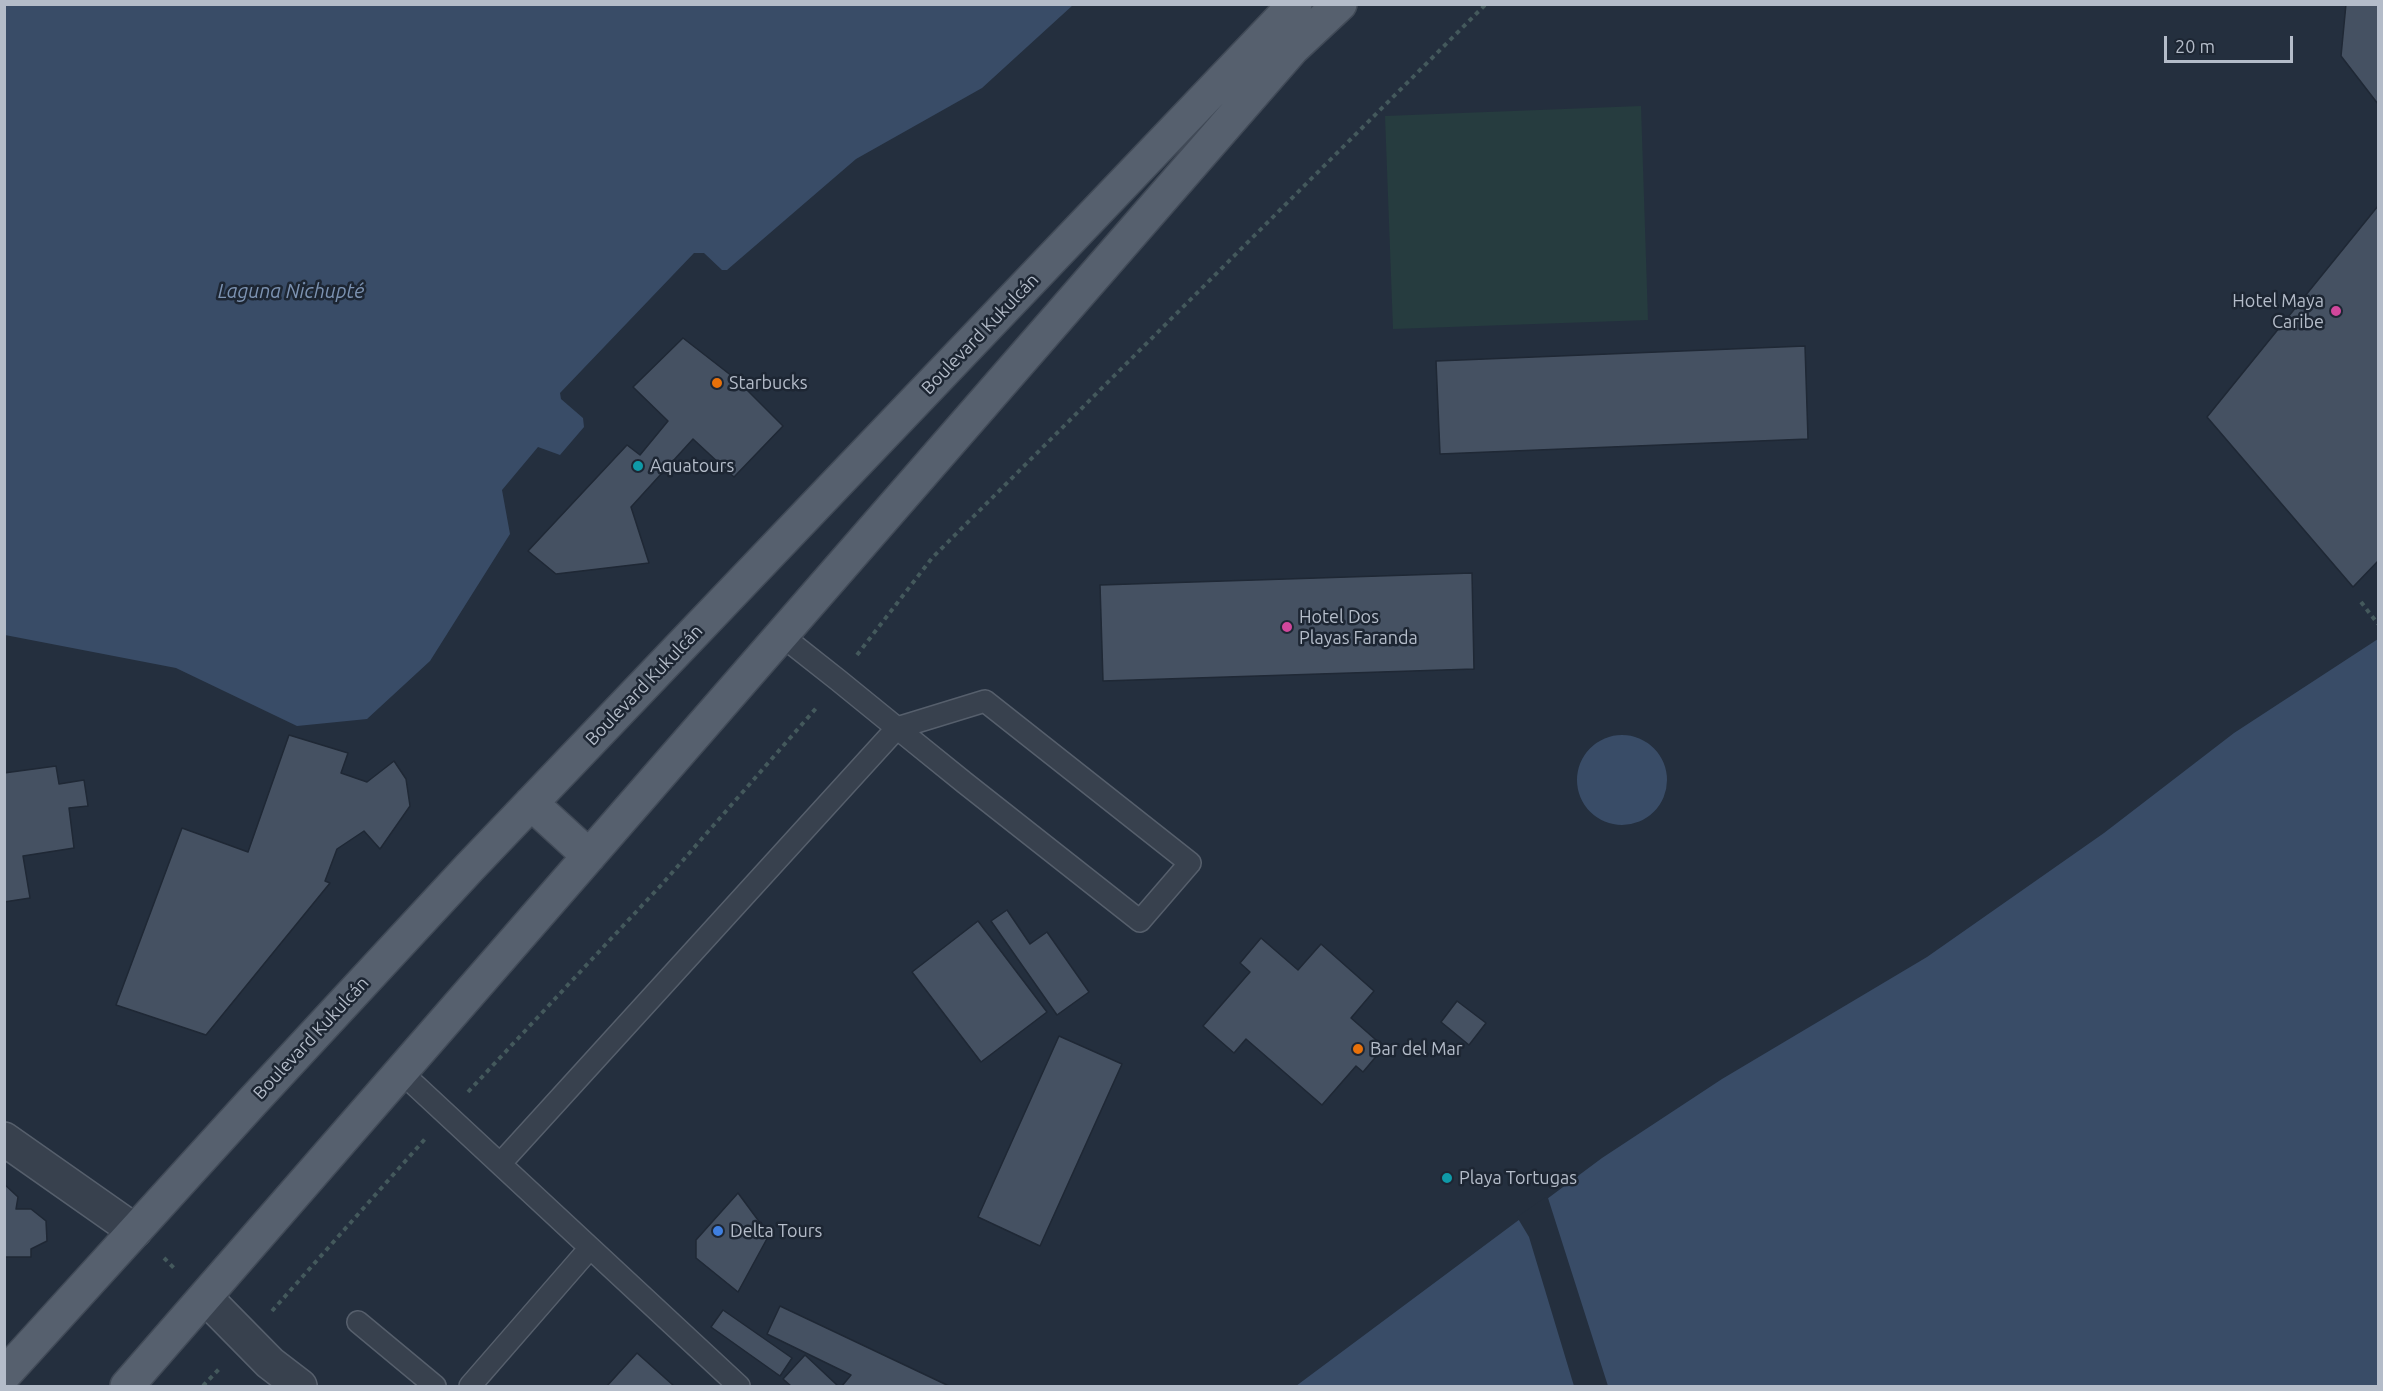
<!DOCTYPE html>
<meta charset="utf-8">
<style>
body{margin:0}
#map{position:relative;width:2383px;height:1391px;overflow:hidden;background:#242f3e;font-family:Ubuntu,sans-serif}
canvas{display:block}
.frame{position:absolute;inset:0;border:6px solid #b4bcc9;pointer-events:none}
.scale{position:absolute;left:2164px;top:36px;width:129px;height:27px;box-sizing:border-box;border:3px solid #b4bcc9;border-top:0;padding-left:8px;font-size:18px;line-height:21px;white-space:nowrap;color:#b4bcc9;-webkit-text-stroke:4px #1d2633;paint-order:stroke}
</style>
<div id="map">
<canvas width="2383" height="1391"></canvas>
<div class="frame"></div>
<div class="scale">20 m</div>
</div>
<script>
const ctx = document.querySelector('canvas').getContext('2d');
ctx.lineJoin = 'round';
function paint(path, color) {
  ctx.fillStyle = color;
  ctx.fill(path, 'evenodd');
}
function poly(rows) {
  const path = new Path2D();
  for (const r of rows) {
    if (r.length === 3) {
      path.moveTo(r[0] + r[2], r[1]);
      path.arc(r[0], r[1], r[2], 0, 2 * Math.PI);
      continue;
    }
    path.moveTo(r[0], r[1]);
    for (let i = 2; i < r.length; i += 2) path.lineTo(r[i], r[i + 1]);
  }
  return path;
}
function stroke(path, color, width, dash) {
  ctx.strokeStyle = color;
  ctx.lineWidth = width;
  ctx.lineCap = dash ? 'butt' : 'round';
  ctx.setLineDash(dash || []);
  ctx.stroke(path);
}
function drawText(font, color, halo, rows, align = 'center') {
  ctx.font = font + ' Ubuntu,sans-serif';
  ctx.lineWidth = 5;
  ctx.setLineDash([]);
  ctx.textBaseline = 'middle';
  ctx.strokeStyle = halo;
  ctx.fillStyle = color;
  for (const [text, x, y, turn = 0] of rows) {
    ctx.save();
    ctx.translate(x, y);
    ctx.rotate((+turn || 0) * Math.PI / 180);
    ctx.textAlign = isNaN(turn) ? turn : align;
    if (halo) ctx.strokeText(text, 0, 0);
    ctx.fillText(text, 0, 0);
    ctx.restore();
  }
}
const green = poly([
 [1641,106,1648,320,1393,329,1385,116]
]);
const water = poly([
 [4,5,5,4,1073,5,982,88,856,159,727,270,722,270,704,253,694,253,560,393,561,399,583,418,584,427,560,455,538,447,502,490,510,534,430,661,367,719,297,726,176,668,5,635],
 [2378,639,2378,1386,1296,1386,1602,1158,1722,1079,1927,957,2104,833,2234,733],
 [1622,780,45]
]);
const pier = poly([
 [1546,1197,1548,1198,1608,1386,1574,1386,1529,1237,1517,1217]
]);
const building = poly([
 [2346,4,2378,4,2378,104,2341,56,2346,4],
 [2378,206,2378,561,2353,587,2207,417,2378,206],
 [683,338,737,380,783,426,734,477,693,439,631,507,649,563,556,574,528,551,627,445,640,455,668,421,633,387,683,338],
 [1805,346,1808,439,1440,454,1436,361,1805,346],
 [1472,573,1474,669,1103,681,1100,585,1472,573],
 [289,735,348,753,341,773,367,782,394,761,406,779,410,806,380,849,364,831,337,849,325,881,330,883,206,1035,116,1005,182,828,248,852,289,735],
 [56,766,59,784,84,780,88,806,69,808,74,848,23,856,30,898,4,902,4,773,56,766],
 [1007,910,1030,944,1047,932,1089,992,1057,1015,991,921,1007,910],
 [978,921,1047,1012,981,1062,912,972,978,921],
 [1261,938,1298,970,1321,944,1374,991,1351,1018,1384,1047,1363,1072,1356,1066,1322,1105,1246,1039,1234,1053,1203,1026,1250,972,1240,963,1261,938],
 [1457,1001,1486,1023,1469,1045,1441,1022,1457,1001],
 [1059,1036,1122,1064,1040,1246,978,1217,1059,1036],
 [4,1184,18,1197,16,1209,31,1209,46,1221,47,1241,31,1249,31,1257,4,1257,4,1184],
 [738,1193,769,1235,738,1292,696,1258,696,1240,738,1193],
 [780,1306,949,1386,842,1386,851,1375,767,1334,780,1306],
 [723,1310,792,1358,780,1376,711,1327,723,1310],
 [637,1353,674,1386,607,1386,637,1353],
 [805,1355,838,1386,791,1386,783,1379,805,1355]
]);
const path = poly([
 [2361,602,2378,624],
 [857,655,932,558,1486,4],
 [468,1092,664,882,818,706],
 [164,1258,176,1270],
 [272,1311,425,1139],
 [203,1386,221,1367]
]);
const service = poly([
 [401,1072,739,1386],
 [500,1164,897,728,985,701,1190,863,1140,921,965,783,897,728,838,680,781,635],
 [358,1322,435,1386],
 [470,1386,590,1248]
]);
const minor = poly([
 [4,1139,135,1231],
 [205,1297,270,1363,300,1386]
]);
const primary = poly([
 [531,803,589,856],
 [4,1375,253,1101,470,867,1295,4],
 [127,1386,1293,48,1340,4]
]);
const markers = [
 [2336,311,6,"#d1479c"],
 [717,383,6,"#e8710a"],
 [638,466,6,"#0f9aa8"],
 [1287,627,6,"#d1479c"],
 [1358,1049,6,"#e8710a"],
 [1447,1178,6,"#0f9aa8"],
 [718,1231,6,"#3f7fe0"]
];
const poiNames = [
 ["Hotel Maya",2324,301,"right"],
 ["Caribe",2324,322,"right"],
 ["Starbucks",729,383],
 ["Aquatours",650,466],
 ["Hotel Dos",1299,617],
 ["Playas Faranda",1299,638],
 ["Bar del Mar",1370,1049],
 ["Playa Tortugas",1459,1178],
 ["Delta Tours",730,1231]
];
const streetNames = [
 ["Boulevard Kukulcán",980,334,-46],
 ["Boulevard Kukulcán",644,685,-46],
 ["Boulevard Kukulcán",311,1038,-47]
];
const waterNames = [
 ["Laguna Nichupté",291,291]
];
paint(green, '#263c3f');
paint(water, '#394c67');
paint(pier, '#242f3e');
paint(building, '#455162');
stroke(building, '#1f2835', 1.5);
stroke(service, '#565f6c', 24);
stroke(minor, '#565f6c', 36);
stroke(primary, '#414a57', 36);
stroke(path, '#44595c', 4, [4.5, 4.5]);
stroke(service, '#38414e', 21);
stroke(minor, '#38414e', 33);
stroke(primary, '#56606e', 33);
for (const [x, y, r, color] of markers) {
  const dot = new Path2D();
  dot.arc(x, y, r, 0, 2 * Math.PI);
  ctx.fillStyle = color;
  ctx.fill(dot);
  stroke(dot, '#1d2633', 2);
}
drawText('18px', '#b4bcc9', '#1d2633', poiNames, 'left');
drawText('18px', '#b4bcc9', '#1d2633', streetNames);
drawText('italic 20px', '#7c92b1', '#1d2633', waterNames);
</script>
